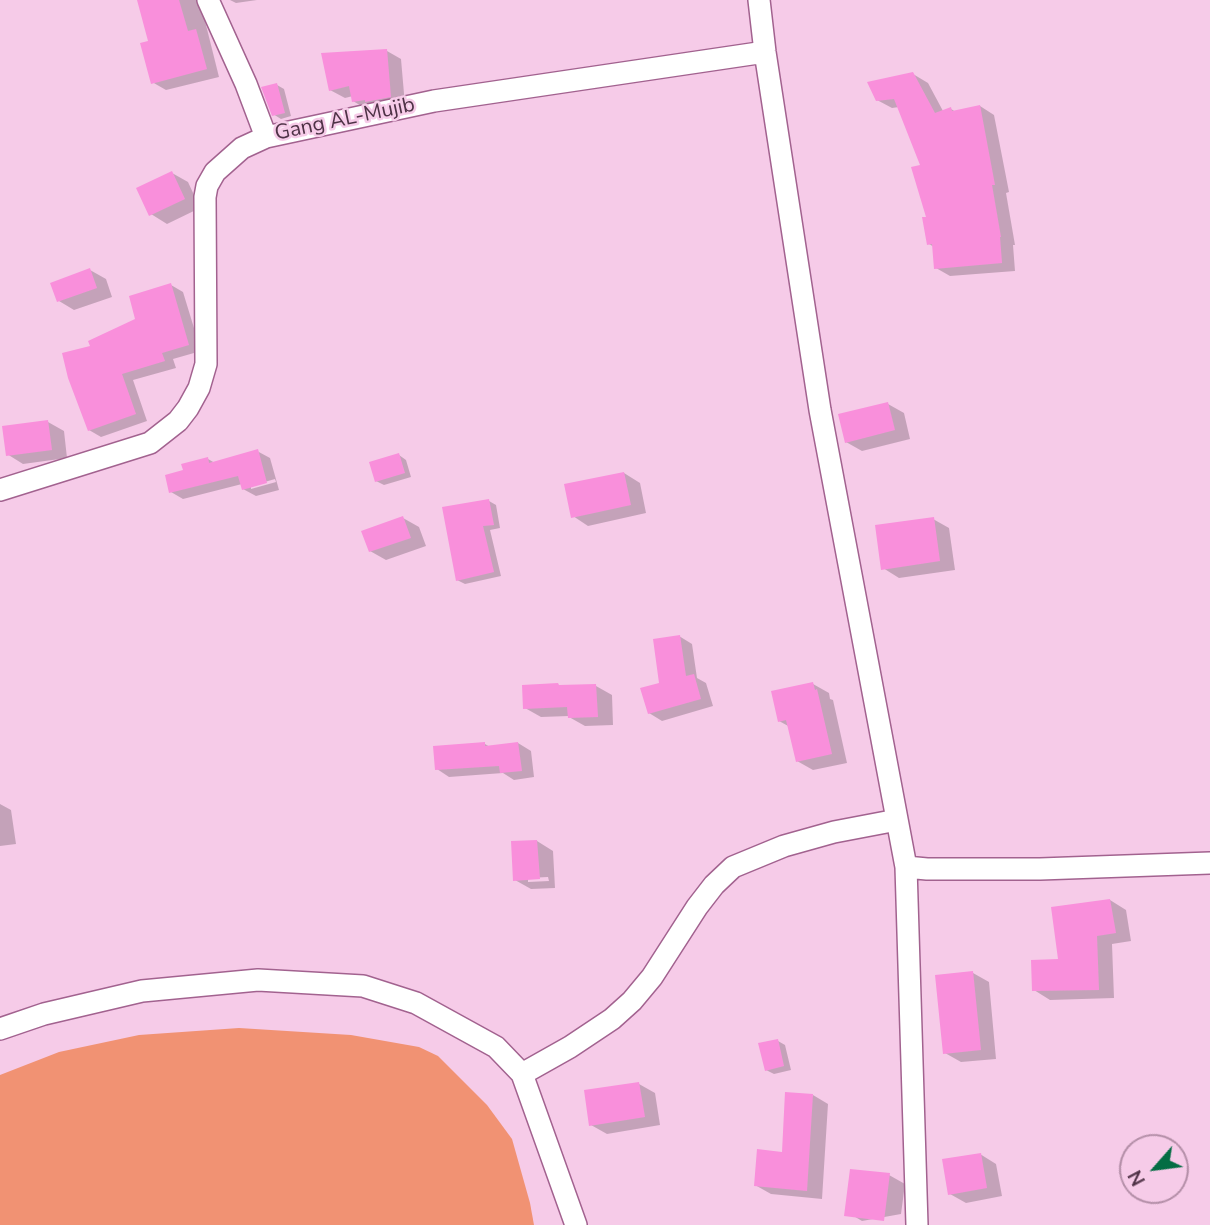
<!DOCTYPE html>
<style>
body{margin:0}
#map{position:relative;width:1210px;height:1225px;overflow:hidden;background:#f6cbe8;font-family:"Nunito Sans",sans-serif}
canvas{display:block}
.north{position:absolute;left:1119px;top:1134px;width:70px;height:70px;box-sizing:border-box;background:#f6cbe8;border:2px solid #b38ea7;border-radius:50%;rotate:242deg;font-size:19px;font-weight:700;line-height:28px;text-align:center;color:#4e3246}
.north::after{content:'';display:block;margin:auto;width:24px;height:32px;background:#046d44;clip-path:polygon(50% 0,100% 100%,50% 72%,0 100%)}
</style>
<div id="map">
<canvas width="1210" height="1225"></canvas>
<div class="north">N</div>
</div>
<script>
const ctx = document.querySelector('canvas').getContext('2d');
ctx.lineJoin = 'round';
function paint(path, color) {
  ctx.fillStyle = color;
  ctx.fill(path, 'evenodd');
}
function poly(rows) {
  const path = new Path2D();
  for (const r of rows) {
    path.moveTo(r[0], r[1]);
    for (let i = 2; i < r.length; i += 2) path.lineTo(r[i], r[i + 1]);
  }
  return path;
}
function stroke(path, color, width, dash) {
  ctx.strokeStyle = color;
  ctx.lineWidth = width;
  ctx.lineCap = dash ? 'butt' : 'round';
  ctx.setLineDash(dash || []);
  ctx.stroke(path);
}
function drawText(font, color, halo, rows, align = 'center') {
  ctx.font = font + ' "Nunito Sans",sans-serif';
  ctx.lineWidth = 5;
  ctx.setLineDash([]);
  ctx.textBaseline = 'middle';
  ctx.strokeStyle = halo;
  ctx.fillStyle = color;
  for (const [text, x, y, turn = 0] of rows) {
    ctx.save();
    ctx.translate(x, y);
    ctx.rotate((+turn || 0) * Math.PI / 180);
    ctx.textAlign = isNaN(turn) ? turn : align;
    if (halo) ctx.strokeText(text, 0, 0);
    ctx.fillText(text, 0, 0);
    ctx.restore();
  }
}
const green = poly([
 [239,1028,351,1035,419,1047,438,1056,487,1105,512,1139,530,1203,534,1225,0,1225,0,1075,59,1052,139,1035]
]);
const shadow = poly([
 [139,0,211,0,202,9,219,77,166,90,152,82,150,42],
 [230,0,257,0,236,3],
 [387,51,401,59,405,105,368,110,353,101,353,96,345,98,330,90],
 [913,74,928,83,943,111,951,109,956,112,980,106,994,115,1009,192,1006,193,1015,245,1013,245,1015,271,950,276,936,268,934,247,929,244,928,218,922,166,899,107,892,108,877,100],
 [277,85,284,89,291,116,281,119,273,114],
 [172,173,188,182,200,208,167,224,151,214],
 [90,270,106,279,112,297,74,310,59,301],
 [171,285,183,292,201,351,173,359,176,368,133,380,147,421,101,437,89,430,92,347,137,320],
 [888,404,904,413,910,439,862,451,846,442],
 [48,422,64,431,67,458,23,464,7,454],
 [257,451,270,458,279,490,256,496,243,489,242,484,183,499,171,492,185,471,208,459,215,463],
 [275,479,276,482,251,489,251,486],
 [399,455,406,460,411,477,384,485,376,481],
 [624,473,640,483,646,513,588,526,573,516],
 [489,501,496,505,500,528,490,530,501,576,465,584,457,580],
 [403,518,419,527,426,546,386,560,370,551],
 [933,519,949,528,955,570,899,578,883,568],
 [679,636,692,644,697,678,706,683,713,706,662,721,649,713],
 [813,684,829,693,830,699,833,700,847,763,813,770,797,761,790,727,779,721],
 [596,686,612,695,613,725,585,726,569,717,569,716,541,717,525,708],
 [518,743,531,751,534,777,514,780,503,773,449,777,437,769,485,744,490,747],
 [0,804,11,810,16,844,0,846],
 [537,841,553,851,555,888,531,889,515,880],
 [548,877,549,881,528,882,528,878],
 [1110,900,1126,910,1131,941,1112,944,1114,998,1050,1000,1034,990],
 [973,973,989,982,996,1059,961,1062,945,1053],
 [778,1041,785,1045,791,1070,774,1074,766,1070],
 [639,1084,655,1093,660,1125,607,1134,591,1125],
 [813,1095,828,1104,822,1199,771,1194,755,1185,784,1153],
 [980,1154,996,1164,1002,1196,966,1203,950,1194],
 [889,1175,905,1184,901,1214,862,1221,847,1212]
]);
const building = poly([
 [137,0,179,0,188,31,196,29,207,69,151,84,140,43,148,41],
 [387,49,391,97,365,102,365,100,352,102,349,86,329,91,321,53],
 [913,72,935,113,951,107,952,111,980,105,995,185,992,185,1001,237,1000,237,1002,263,934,269,932,244,927,245,922,217,926,217,911,167,920,165,894,99,876,101,867,82],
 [277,83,285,113,272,116,261,87],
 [172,171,185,199,149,216,136,188],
 [90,268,97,288,57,302,50,283],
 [171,283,189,345,162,353,165,361,122,374,136,414,88,431,68,378,62,353,90,346,88,341,135,319,129,296],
 [888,402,895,430,845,443,838,414],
 [48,420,52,450,6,456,2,426],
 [258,449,267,483,242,490,238,476,169,493,165,475,183,470,181,464,208,457,209,463],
 [399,453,405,473,375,482,369,462],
 [624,472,631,505,571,518,564,484],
 [489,499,494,525,483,526,494,572,456,581,442,507],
 [403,516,411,538,369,552,361,531],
 [934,517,940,561,881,570,875,525],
 [680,635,686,676,694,674,701,699,648,714,640,688,659,683,653,639],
 [813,682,815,690,817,689,832,754,796,762,786,720,778,722,771,691],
 [558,683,559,685,596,684,598,717,568,718,567,707,523,709,522,685],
 [485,742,485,746,518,742,522,771,500,773,499,766,435,770,433,746],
 [537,840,540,879,513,881,511,841],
 [1110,899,1116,933,1097,936,1099,990,1032,991,1031,960,1058,959,1051,907],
 [973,971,981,1050,943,1054,935,975],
 [778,1039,784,1066,765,1071,758,1043],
 [639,1082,645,1117,589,1126,584,1090],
 [785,1092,813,1094,807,1191,754,1186,757,1149,782,1152],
 [981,1153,987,1188,948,1195,942,1159],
 [850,1169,890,1173,884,1221,844,1216]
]);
const minor = poly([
 [208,0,246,84,266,137],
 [759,0,765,52,820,410,906,867,927,869,1040,869,1210,863],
 [0,490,150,443,178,421,188,408,199,388,206,364,205,197,207,186,215,172,242,148,266,137,434,101,765,52],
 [906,867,917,1225],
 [0,1029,44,1014,142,991,258,980,363,986,416,1003,496,1047,522,1074,576,1225],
 [522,1074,570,1047,612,1019,632,1001,652,977,697,907,714,885,733,867,784,846,834,832,897,820]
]);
const streetNames = [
 ["Gang AL-Mujib",345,120,-12]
];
paint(green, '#f19273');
paint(shadow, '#0003');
paint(building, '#f98fdb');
stroke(minor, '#a2628f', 24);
stroke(minor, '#fff', 21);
drawText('21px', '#4e3246', '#f6cbe8', streetNames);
</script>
